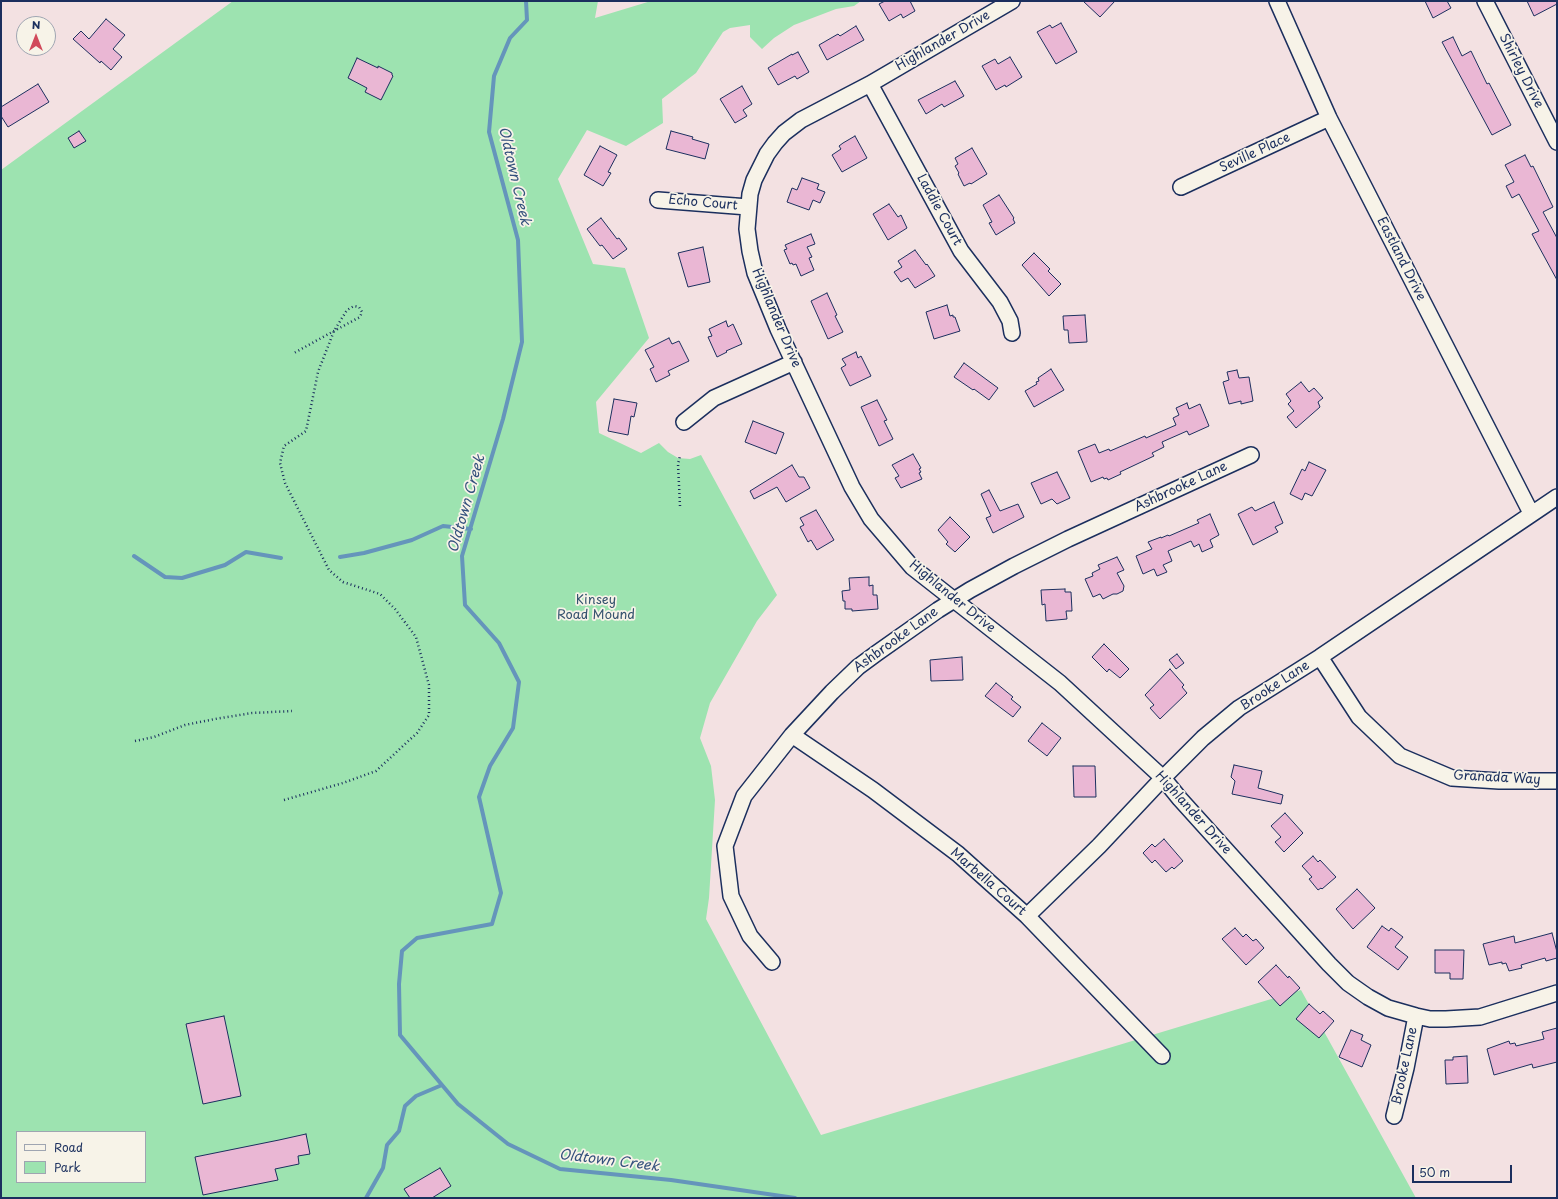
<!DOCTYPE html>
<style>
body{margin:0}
#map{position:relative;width:1558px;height:1199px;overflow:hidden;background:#f3e1e2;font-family:"Playpen Sans",sans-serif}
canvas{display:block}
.frame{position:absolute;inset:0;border:2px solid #1b2f5e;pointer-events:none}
.legend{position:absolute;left:16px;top:1131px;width:130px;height:52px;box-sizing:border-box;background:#f7f3e8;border:1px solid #9fa5b1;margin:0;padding:5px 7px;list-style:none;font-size:12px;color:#1b2f5e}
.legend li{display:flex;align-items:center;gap:8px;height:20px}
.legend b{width:20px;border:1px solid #9fa5b1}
.north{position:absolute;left:16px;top:16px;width:40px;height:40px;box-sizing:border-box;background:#f7f3e8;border:1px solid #9fa5b1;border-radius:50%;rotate:0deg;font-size:11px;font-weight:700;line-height:16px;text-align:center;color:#1b2f5e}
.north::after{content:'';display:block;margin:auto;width:14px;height:18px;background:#d1495b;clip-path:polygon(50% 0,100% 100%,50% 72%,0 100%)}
.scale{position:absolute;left:1412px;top:1165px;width:100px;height:18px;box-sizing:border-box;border:2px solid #1b2f5e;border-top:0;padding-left:5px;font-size:12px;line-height:14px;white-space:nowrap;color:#1b2f5e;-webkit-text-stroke:3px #f7f3e8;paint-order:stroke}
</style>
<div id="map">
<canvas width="1558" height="1199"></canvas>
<div class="frame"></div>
<ul class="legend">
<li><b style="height:5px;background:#f7f3e8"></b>Road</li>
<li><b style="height:11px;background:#9de3b0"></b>Park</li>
</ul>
<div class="north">N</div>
<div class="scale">50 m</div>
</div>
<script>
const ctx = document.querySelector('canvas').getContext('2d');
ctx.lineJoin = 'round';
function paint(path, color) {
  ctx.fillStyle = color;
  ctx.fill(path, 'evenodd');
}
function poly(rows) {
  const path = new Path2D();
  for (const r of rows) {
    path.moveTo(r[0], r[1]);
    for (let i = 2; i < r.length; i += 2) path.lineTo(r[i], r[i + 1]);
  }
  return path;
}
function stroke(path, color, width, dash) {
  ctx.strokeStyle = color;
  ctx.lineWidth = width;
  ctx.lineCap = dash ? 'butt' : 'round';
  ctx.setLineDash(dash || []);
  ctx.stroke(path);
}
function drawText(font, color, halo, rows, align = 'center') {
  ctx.font = font + ' "Playpen Sans",sans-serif';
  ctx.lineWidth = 3.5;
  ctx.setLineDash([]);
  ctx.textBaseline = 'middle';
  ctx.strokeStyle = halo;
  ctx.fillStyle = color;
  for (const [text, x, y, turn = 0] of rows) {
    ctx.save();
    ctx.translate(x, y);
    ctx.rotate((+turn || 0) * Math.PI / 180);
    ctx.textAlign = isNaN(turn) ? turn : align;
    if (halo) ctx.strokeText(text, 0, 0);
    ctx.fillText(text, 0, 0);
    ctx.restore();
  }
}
const green = poly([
 [233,1,598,1,595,18,651,1,861,1,854,6,836,9,794,25,774,38,762,49,750,37,750,25,730,28,723,32,696,73,662,99,663,123,626,146,587,130,558,179,593,264,625,268,649,338,596,402,599,433,641,453,659,443,668,452,678,458,690,459,701,455,777,595,757,621,710,703,700,738,711,766,715,800,709,898,706,919,821,1135,1301,990,1416,1198,1,1198,1,170],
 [17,1132,145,1132,145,1182,17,1182]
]);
const stream = poly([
 [526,1,527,20,510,38,494,76,489,132,518,240,522,342,503,419,462,556,465,605,499,643,519,682,513,728,490,766,479,797,501,893,492,924,417,938,402,951,399,984,400,1035,458,1104,508,1144,560,1169,671,1180,795,1198],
 [134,556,165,577,182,578,225,565,246,552,281,558],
 [340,557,364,553,412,540,443,526,471,529],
 [366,1198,383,1168,387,1145,399,1131,405,1106,416,1096,442,1085]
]);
const building = poly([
 [885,1,910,1,915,11,903,18,901,14,889,21,879,4,885,1],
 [1083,1,1115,1,1100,17,1083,1],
 [1425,1,1447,1,1451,8,1433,18,1425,1],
 [1527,1,1557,1,1557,4,1534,16,1527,1],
 [106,19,125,35,113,49,122,57,111,70,101,61,100,63,73,39,81,31,89,39,106,19],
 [1061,23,1077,52,1056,64,1037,32,1050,25,1052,28,1061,23],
 [856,26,864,40,827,60,819,45,838,34,840,36,856,26],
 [1453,37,1462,56,1471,51,1487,84,1489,83,1511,125,1492,135,1442,42,1453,37],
 [798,52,809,72,797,79,795,76,778,85,768,68,792,54,792,55,798,52],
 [1010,57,1022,77,1006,87,1005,85,996,90,982,66,995,59,998,64,1010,57],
 [357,58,378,68,378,66,392,73,392,75,393,76,381,100,365,92,367,88,348,78,357,58],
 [955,81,964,96,944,107,942,104,926,114,918,100,955,81],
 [38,84,49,102,8,127,1,116,1,107,38,84],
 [742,86,752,104,743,110,747,116,735,123,720,99,742,86],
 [79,131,86,141,74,148,68,138,79,131],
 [671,131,693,137,692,139,709,144,705,159,666,149,671,131],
 [855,136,867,158,842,172,832,155,841,149,839,146,843,143,855,136],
 [600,146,617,155,608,172,611,173,603,186,584,175,600,146],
 [972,148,987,174,971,184,970,183,964,186,958,174,959,173,955,166,958,164,955,158,972,148],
 [1525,155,1531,167,1533,166,1553,207,1543,212,1557,238,1557,280,1532,234,1539,231,1519,194,1512,198,1506,186,1514,182,1505,165,1525,155],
 [802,178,819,184,817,189,825,192,820,203,813,200,809,210,787,202,792,188,797,190,802,178],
 [999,195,1014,218,1013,219,1015,223,996,235,989,223,992,222,983,205,999,195],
 [889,204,898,217,901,215,907,228,888,240,873,214,889,204],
 [601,218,617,239,619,238,627,249,613,259,602,245,600,246,587,229,601,218],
 [811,234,815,244,807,247,812,257,809,258,814,270,801,276,796,264,793,265,792,263,790,264,784,250,787,249,785,245,811,234],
 [703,247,710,282,688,287,678,253,703,247],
 [915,250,926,265,927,264,935,276,915,288,908,278,901,282,894,272,902,267,898,261,915,250],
 [1034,253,1050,269,1048,271,1061,284,1049,296,1022,265,1034,253],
 [827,293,837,315,835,316,843,332,828,339,811,301,827,293],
 [947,305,950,316,953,315,953,317,955,317,960,331,934,339,926,312,947,305],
 [1085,315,1087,342,1069,343,1068,330,1064,330,1063,316,1085,315],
 [726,321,728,327,733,324,742,344,726,351,727,352,717,357,708,337,712,336,709,329,726,321],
 [669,338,672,344,679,341,689,361,668,371,670,375,656,382,650,369,654,367,645,350,669,338],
 [856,352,858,358,861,356,871,376,850,386,841,368,846,365,842,359,856,352],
 [964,363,998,388,989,400,974,389,973,390,954,377,964,363],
 [1051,369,1064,390,1034,407,1025,391,1037,384,1036,382,1039,381,1038,378,1051,369],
 [1237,370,1239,378,1249,377,1253,401,1241,404,1241,401,1229,404,1223,382,1229,380,1227,372,1237,370],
 [1301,382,1309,392,1314,388,1323,398,1318,402,1320,407,1296,428,1287,417,1294,411,1288,404,1291,401,1286,394,1301,382],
 [614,399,637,403,634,417,631,416,628,435,608,431,614,399],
 [877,400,887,420,884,421,893,439,879,446,861,407,877,400],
 [1187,403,1189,409,1200,404,1209,426,1189,435,1187,431,1162,442,1164,447,1152,453,1154,456,1120,472,1121,474,1108,480,1107,478,1104,479,1103,477,1091,482,1078,451,1095,444,1099,453,1109,449,1110,451,1145,436,1146,438,1176,425,1173,418,1179,415,1176,408,1187,403],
 [753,421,784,433,776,454,745,442,753,421],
 [913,454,921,468,919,469,921,472,919,473,922,479,901,488,895,478,899,476,892,465,913,454],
 [1309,462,1326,470,1312,496,1305,493,1302,500,1290,494,1302,469,1305,471,1309,462],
 [792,465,799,477,804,477,810,488,786,502,777,487,754,499,750,491,792,465],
 [1057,472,1070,498,1057,504,1052,499,1041,504,1031,483,1057,472],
 [989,490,1000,511,1018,504,1024,517,993,533,986,518,991,516,981,494,989,490],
 [1274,502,1283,523,1275,527,1278,532,1253,545,1238,514,1252,507,1255,511,1274,502],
 [816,510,834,540,817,550,811,540,808,542,800,527,804,525,800,518,816,510],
 [1210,514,1219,535,1210,540,1213,547,1202,552,1199,544,1194,547,1191,541,1168,551,1172,561,1163,565,1167,572,1157,576,1154,569,1143,574,1136,556,1152,549,1148,542,1161,537,1161,538,1168,535,1169,536,1199,523,1197,520,1210,514],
 [950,517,970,537,955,552,946,544,948,542,938,530,950,517],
 [1117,557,1124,570,1117,573,1124,586,1123,591,1117,594,1113,594,1103,599,1100,594,1093,597,1085,579,1093,576,1092,573,1100,569,1098,565,1117,557],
 [869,577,869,586,873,585,873,595,877,595,878,609,852,611,852,609,845,609,845,601,843,601,842,591,850,590,849,578,869,577],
 [1065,589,1065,592,1071,592,1072,611,1066,611,1067,619,1046,621,1045,604,1042,605,1041,590,1065,589],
 [1104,644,1129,669,1120,678,1109,669,1107,672,1092,657,1104,644],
 [1177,654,1184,663,1176,669,1169,660,1177,654],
 [962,657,963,680,931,681,930,660,962,657],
 [1170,669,1184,685,1182,687,1187,693,1160,719,1150,708,1154,705,1145,695,1170,669],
 [996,683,1013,697,1011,699,1021,707,1013,717,985,696,996,683],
 [1042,723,1061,738,1047,756,1028,741,1042,723],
 [1234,765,1262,771,1258,788,1283,795,1281,804,1232,794,1235,781,1231,777,1234,765],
 [1073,766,1095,766,1096,797,1074,797,1073,766],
 [1285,813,1303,833,1284,852,1275,842,1281,837,1271,826,1285,813],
 [1164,839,1183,861,1174,869,1172,867,1166,872,1155,860,1152,863,1143,853,1152,844,1155,847,1164,839],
 [1313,856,1318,862,1320,860,1336,877,1322,889,1321,888,1318,890,1309,879,1312,877,1302,866,1313,856],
 [1357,889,1375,908,1353,929,1336,909,1357,889],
 [1382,926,1389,931,1391,928,1403,937,1395,947,1408,957,1398,970,1367,947,1382,926],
 [1235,928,1243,937,1246,934,1253,941,1256,939,1264,948,1246,965,1222,939,1235,928],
 [1552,933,1557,952,1557,958,1546,961,1545,958,1521,965,1522,968,1509,971,1506,963,1502,964,1502,962,1489,965,1483,944,1514,936,1515,943,1552,933],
 [1435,950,1464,950,1463,979,1450,979,1450,973,1435,973,1435,950],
 [1276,965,1288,978,1289,976,1300,988,1280,1006,1258,982,1276,965],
 [1309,1004,1320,1014,1323,1011,1334,1021,1319,1038,1296,1019,1309,1004],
 [224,1016,241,1096,203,1104,186,1024,224,1016],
 [1557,1028,1557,1062,1533,1068,1532,1064,1494,1075,1487,1049,1509,1041,1510,1044,1515,1043,1516,1046,1544,1039,1542,1032,1557,1028],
 [1351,1030,1363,1035,1361,1040,1371,1045,1362,1067,1339,1057,1351,1030],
 [1467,1056,1468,1083,1446,1084,1445,1060,1453,1060,1453,1057,1467,1056],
 [306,1134,310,1154,298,1156,299,1164,275,1169,278,1180,203,1195,195,1157,279,1140,306,1134],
 [440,1168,451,1186,432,1198,410,1198,404,1189,440,1168]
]);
const path = poly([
 [680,506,678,464,680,456],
 [135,741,154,737,185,725,215,719,252,713,292,711],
 [284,800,343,783,376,771,417,733,429,715,429,685,416,637,395,609,380,594,343,582,329,570,285,483,280,463,284,446,306,431,318,372,334,331,347,310,354,306,359,307,362,312,360,317,334,331,294,353]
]);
const street = poly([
 [1012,1,870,84,801,120,784,133,775,143,767,154,754,180,750,194,747,229,750,251,755,273,778,329,852,487,871,519,912,567,1060,683,1163,778,1180,799,1329,964,1348,983,1368,997,1388,1008,1416,1016,1430,1019,1446,1019,1480,1017,1557,993],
 [1277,1,1329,118,1531,513],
 [1485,1,1557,142],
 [870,84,961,251,1000,302,1010,321,1012,333],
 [1181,187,1329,118],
 [658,200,748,207],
 [684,422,714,398,794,362],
 [1320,657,1359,717,1400,756,1452,778,1499,781,1557,781],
 [792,735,873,790,958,854,1027,916,1162,1056],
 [1027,916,1099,846,1163,778,1203,738,1239,708,1320,657,1557,497],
 [772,962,750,936,731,896,725,846,744,796,792,735,832,692,858,667,877,653,938,610,970,590,1014,566,1068,539,1251,455],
 [1394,1116,1406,1068,1416,1016]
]);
const streetNames = [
 ["Highlander Drive",943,41,-30],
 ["Shirley Drive",1521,71,63],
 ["Seville Place",1255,153,-25],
 ["Echo Court",703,203,5],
 ["Laddie Court",939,210,61],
 ["Eastland Drive",1401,259,63],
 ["Highlander Drive",776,318,67],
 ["Ashbrooke Lane",1181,487,-25],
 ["Highlander Drive",952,597,39],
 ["Ashbrooke Lane",896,640,-36],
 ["Brooke Lane",1275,686,-33],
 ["Granada Way",1497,778,3],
 ["Highlander Drive",1193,813,48],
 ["Marbella Court",988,882,41],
 ["Brooke Lane",1405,1066,-78]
];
const parkNames = [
 ["Kinsey",596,600],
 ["Road Mound",596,615]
];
const waterNames = [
 ["Oldtown Creek",514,176,77],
 ["Oldtown Creek",467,504,-74],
 ["Oldtown Creek",609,1161,7]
];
paint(green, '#9de3b0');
stroke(stream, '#6595bb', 4);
paint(building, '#eab7d4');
stroke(building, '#1b2f5e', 1);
stroke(street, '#1b2f5e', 18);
stroke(path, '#1b2f5e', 2.5, [1, 3]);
stroke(street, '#f7f3e8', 15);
drawText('13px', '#1b2f5e', '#f7f3e8', streetNames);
drawText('13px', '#35536e', '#f7f3e8', parkNames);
drawText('italic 14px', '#34517d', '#f7f3e8', waterNames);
</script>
